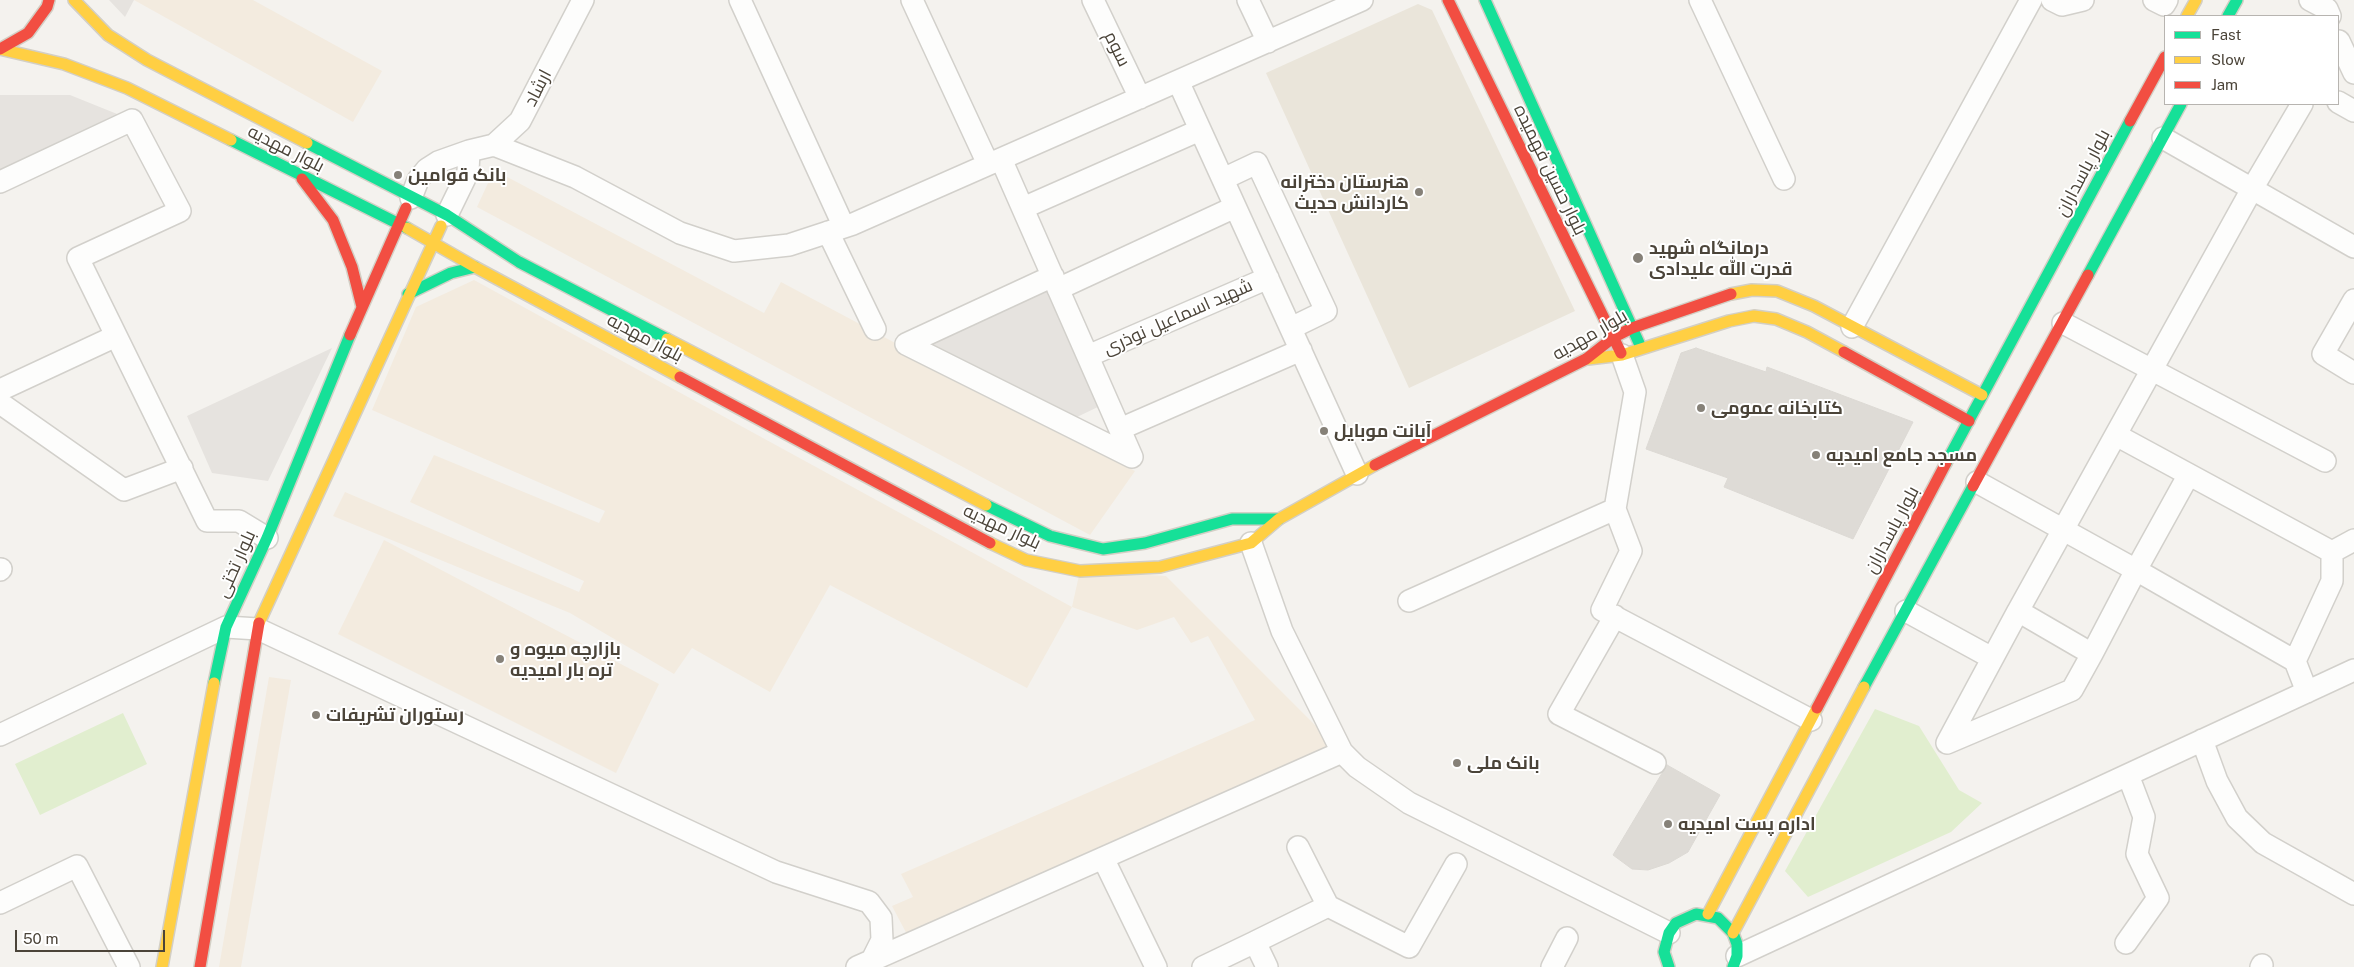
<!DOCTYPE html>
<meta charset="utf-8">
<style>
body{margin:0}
#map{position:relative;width:2354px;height:967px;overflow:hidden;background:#f4f2ee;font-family:"Public Sans",sans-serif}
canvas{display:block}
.legend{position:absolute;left:2164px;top:15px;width:175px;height:90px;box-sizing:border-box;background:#fff;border:1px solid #b7b4b0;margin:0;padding:6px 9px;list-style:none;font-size:15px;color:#4b4439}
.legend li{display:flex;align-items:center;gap:10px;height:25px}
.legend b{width:25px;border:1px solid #b7b4b0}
.scale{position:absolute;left:15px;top:930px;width:150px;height:22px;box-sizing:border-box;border:2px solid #4b4439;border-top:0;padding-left:6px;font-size:15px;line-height:18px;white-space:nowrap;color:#4b4439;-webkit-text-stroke:4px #fff;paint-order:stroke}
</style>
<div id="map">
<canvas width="2354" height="967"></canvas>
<ul class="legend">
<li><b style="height:6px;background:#16e098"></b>Fast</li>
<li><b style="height:6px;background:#ffcf43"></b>Slow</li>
<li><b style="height:6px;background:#f24e42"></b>Jam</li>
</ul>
<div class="scale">50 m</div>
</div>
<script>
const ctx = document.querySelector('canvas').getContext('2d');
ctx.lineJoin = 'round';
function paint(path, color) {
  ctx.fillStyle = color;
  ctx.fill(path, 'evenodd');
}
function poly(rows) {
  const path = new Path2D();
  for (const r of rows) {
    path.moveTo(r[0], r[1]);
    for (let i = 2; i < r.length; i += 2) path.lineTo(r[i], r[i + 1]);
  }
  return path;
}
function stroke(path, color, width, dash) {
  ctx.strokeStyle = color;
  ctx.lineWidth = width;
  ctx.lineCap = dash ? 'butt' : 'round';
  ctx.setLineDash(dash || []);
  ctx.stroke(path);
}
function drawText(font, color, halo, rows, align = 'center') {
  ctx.font = font + ' "Public Sans",Cairo,sans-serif';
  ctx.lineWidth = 4;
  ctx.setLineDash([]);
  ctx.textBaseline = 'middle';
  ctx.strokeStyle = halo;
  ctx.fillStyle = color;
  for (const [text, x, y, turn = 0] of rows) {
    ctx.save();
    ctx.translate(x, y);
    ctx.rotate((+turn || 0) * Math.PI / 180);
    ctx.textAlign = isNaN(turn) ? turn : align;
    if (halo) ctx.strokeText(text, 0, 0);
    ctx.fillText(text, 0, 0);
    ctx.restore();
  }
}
const commercial = poly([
 [134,0,253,0,382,71,353,122],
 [494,170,764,313,781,282,1135,471,1090,535,477,207],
 [474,280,1072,607,1080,571,1166,576,1342,752,911,942,892,906,913,897,901,874,1255,720,1208,636,1191,643,1174,617,1137,630,1072,607,1027,688,830,585,770,692,692,648,674,674,570,613,333,516,345,492,579,592,584,581,410,502,434,455,599,523,605,511,372,410,416,307],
 [384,540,659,684,616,773,338,634],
 [269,677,291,680,241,967,219,967]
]);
const education = poly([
 [1418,4,1432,10,1575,311,1409,388,1266,73]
]);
const green = poly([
 [1875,709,1919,726,1959,790,1982,803,1951,832,1808,897,1785,871],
 [123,713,147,764,40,815,15,764]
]);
const parking = poly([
 [109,0,134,0,125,17],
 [0,95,70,95,132,120,0,182],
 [1045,283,1102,405,1077,417,916,343],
 [332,348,268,481,212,473,187,416]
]);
const building = poly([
 [1696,348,1766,372,1767,367,1913,422,1853,539,1724,487,1728,478,1646,449,1681,353,1696,348],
 [1667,765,1720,795,1688,852,1669,863,1648,870,1632,869,1613,855,1667,765]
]);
const street = poly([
 [740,0,844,227],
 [912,0,988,164],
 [1093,0,1140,98],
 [1248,0,1268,42],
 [1700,0,1784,179],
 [2052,0,2062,5,2083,0],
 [2154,0,2164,5,2167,0],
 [2310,0,2327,9,2330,16],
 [2339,41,2354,73],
 [1178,81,1357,474],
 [2338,102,2354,111],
 [2163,138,2354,247],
 [494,145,575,177,680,233,734,251,789,245,853,224,1362,0],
 [1001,159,1132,457,906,344,1053,276],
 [1223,179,1257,163,1326,311,1291,328],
 [0,182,132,120,180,211,78,258,207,521,239,521,267,538],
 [411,198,418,180,427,169,438,162,469,151,494,145,520,121,583,0],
 [1023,208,1200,130],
 [447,215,468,172,469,151],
 [828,232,875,329],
 [1058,289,1235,207],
 [2354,300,2323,354,2354,373],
 [2063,323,2325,461],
 [1852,327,2031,0],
 [1088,356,1268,278],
 [0,390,116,336],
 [0,403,124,490,182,468],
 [1120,429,1301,350],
 [2116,435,2332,552],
 [2188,476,2136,570,2295,661],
 [1977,482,2136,570,2092,654,2072,690,1947,743,2018,611,2092,654],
 [1615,509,1631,551,1602,610,1811,720],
 [1251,543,1282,631,1342,752,1357,767,1409,803,1669,933],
 [0,570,1,569],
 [1409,601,1615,509,1635,392,1622,355],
 [1906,611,1992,658],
 [2018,611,2252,189,2302,104],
 [1615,616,1559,714,1655,763],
 [2307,692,2295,661,2332,581,2332,552,2354,540],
 [0,735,226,627,258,629,776,872,869,902,881,918,882,940,872,960],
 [2202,740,2217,781,2237,818,2263,843,2354,894],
 [1298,847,1328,906],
 [1103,858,1156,967],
 [0,903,77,866,129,967],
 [1255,942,1328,906,1409,947,1456,864],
 [2126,943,2158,898,2137,854,2144,817,2128,775],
 [1737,956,2354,670],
 [857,967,1342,752],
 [1203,967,1255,942,1267,967],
 [1552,967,1567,938],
 [2261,967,2262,965]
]);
const fast = poly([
 [1485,0,1639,343],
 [2228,16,2237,0],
 [231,140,407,228],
 [307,143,447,215,519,262,667,339],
 [2088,275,2181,104],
 [408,294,451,273,475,267],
 [1946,463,2130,121],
 [986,505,1050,536,1103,549,1145,543,1232,519,1279,519],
 [214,683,226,627,267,538,350,335],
 [1864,687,1973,486],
 [1669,967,1664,952,1669,933,1676,923,1696,914,1718,918,1733,933,1737,944,1737,956,1733,967]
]);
const slow = poly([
 [74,0,108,35,147,60,307,143],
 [2187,16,2196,0],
 [0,49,64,64,127,88,231,140],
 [407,228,475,267,680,377],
 [1731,294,1752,290,1777,291,1814,306,1982,395],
 [667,339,986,505],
 [1588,359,1622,355,1729,321,1754,316,1776,319,1807,332,1844,352],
 [990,543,1026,560,1080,571,1160,567,1251,543,1279,519,1375,465],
 [259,623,441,226],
 [1708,914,1817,708],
 [1733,933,1864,687],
 [162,967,214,683]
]);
const jam = poly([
 [1448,0,1621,353],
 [0,49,28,33,47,7,49,0],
 [2130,121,2165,57],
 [302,179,333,220,352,267,362,307],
 [350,335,406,208],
 [1844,352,1969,421],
 [680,377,990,543],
 [1375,465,1586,359,1614,337,1632,328,1731,294],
 [1973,486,2088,275],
 [1817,708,1946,463],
 [200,967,259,623]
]);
const markers = [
 [398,175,5,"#868178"],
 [1419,192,5,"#868178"],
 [1638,258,6,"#868178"],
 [1701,408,5,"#868178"],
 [1324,431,5,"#868178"],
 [1816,455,5,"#868178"],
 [500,659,5,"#868178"],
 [316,715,5,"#868178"],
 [1457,763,5,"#868178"],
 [1668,824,5,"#868178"]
];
const streetNames = [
 ["سوم",1117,49,64],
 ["ارشاد",538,88,-63],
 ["بلوار مهدیه",286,149,27],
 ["بلوار حسین فهمیده",1550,170,64],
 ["بلوار پاسداران",2083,173,-62],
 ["شهید اسماعیل نوذری",1178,317,-24],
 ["بلوار مهدیه",1590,335,-30],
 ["بلوار مهدیه",645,338,28],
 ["بلوار مهدیه",1002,527,25],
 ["بلوار پاسداران",1892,530,-62],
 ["بلوار تختی",236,564,-66]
];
const poiNames = [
 ["بانک قوامین",408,175],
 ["هنرستان دخترانه",1409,182,"right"],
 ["کاردانش حدیث",1409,203,"right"],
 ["درمانگاه شهید",1649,248],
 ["قدرت الله علیدادی",1649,269],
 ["کتابخانه عمومی",1711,408],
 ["آبانت موبایل",1334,431],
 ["مسجد جامع امیدیه",1826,455],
 ["بازارچه میوه و",510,649],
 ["تره بار امیدیه",510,670],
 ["رستوران تشریفات",326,715],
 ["بانک ملی",1467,763],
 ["اداره پست امیدیه",1678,824]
];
paint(commercial, '#f3ebdf');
paint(education, '#eae5da');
paint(green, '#e1eecf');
paint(parking, '#e6e3df');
paint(building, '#dedbd6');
stroke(building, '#dcd9d4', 1);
stroke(street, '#d2d0cb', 24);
stroke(fast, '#d3cfc5', 14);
stroke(slow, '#d3cfc5', 14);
stroke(jam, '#d3cfc5', 14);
stroke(street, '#fdfdfc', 21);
stroke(fast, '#16e098', 11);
stroke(slow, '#ffcf43', 11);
stroke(jam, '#f24e42', 11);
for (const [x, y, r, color] of markers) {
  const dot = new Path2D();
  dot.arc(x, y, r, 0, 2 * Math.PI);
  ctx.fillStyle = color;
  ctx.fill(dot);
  stroke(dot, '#fff', 2);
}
drawText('18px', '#4b4439', '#fff', streetNames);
drawText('bold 18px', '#4b4439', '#fff', poiNames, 'left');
</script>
